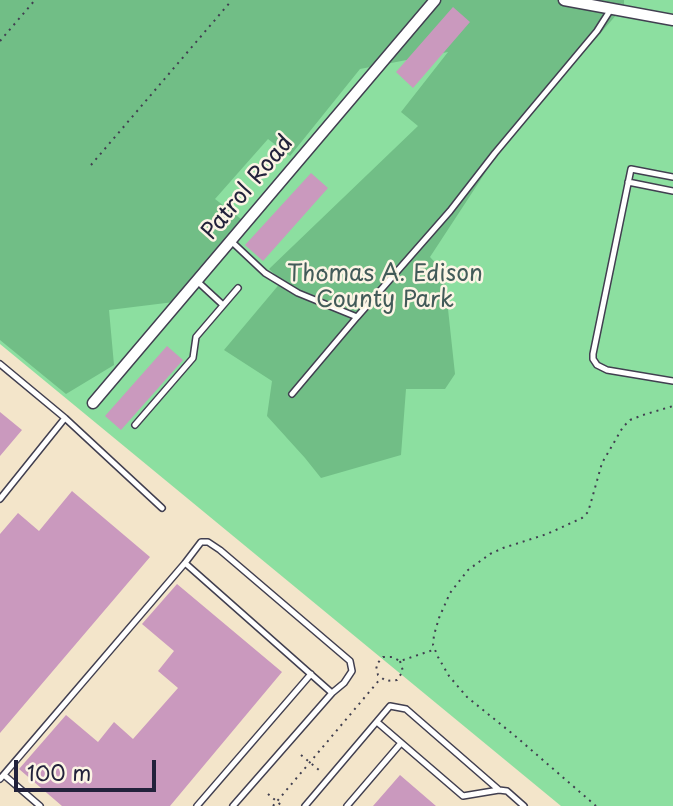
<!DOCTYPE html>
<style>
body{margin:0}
#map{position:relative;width:673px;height:806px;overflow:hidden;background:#f3e5ca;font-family:"Playpen Sans",sans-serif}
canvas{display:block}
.scale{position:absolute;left:14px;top:760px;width:142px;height:32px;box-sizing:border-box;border:4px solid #22223b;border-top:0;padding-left:9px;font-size:21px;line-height:24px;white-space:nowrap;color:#22223b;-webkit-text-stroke:5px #fcf5e5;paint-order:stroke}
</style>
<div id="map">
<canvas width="673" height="806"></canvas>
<div class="scale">100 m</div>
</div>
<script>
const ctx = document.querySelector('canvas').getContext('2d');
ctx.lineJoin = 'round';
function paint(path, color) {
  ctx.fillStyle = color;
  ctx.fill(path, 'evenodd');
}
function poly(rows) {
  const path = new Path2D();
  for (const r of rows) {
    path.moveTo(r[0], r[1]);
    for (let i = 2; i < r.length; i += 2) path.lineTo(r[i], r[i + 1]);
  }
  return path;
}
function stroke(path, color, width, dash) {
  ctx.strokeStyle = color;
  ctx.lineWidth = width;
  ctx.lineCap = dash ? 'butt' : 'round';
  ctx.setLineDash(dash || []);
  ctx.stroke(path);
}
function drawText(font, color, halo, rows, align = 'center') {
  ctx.font = font + ' "Playpen Sans",sans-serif';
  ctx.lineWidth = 5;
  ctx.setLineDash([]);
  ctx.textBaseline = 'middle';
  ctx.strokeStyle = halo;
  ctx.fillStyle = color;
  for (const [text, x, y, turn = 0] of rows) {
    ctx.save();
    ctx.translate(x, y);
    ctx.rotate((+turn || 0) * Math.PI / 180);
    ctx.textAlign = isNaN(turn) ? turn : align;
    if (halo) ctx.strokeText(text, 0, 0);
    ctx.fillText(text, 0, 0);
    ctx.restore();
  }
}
const green = poly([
 [0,0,673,0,673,806,561,806,0,344]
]);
const forest = poly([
 [0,0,624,0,624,6,502,147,430,257,444,272,455,374,445,389,406,389,401,455,321,478,305,458,267,416,272,381,224,350,282,281,269,269,418,126,401,112,448,52,360,69,290,156,268,139,215,199,241,219,174,302,109,310,114,365,66,394,0,340]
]);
const building = poly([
 [453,7,470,22,413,88,396,72],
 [311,173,328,188,263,261,245,245],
 [167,346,183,360,121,430,105,416],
 [0,412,22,430,0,456],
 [72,491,150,557,0,733,0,534,18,513,39,531],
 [177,584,282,672,170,806,62,806,19,769,66,715,98,742,114,722,133,739,178,688,158,671,174,651,142,624],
 [400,775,436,806,373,806]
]);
const path = poly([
 [0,41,35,0],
 [91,165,232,0],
 [400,661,403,671,397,680,386,681,378,675,376,665,383,657,392,657,400,661,433,650],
 [301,755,319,770],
 [268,794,282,806],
 [273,806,381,678],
 [596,806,514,735,467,697,449,676,438,657,433,645,434,635,439,618,450,593,468,570,490,554,503,548,547,534,582,518,588,512,591,502,602,463,623,427,630,420,643,415,673,406]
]);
const lane = poly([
 [673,177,631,169,593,354,593,359,597,365,607,370,673,381],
 [628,182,673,191],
 [231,241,265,273,298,293,357,317,450,211,495,153,597,31,611,9],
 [197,281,223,305],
 [0,364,65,418],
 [292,394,357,317],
 [135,425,193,358,196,337,238,288],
 [0,499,65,418,162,508],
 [185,563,201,542,208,542,220,550,350,661,352,671,344,683,332,693],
 [4,775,40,806],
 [0,779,185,563,332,693,233,806],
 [499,790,507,791,524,806],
 [197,806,311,674],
 [305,806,390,706,406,709,499,790,463,796,377,722],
 [347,806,401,743]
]);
const street = poly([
 [564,0,673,20],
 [93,403,435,0]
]);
const streetNames = [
 ["Patrol Road",248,188,-50]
];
const parkNames = [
 ["Thomas A. Edison",385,275],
 ["County Park",385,301]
];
paint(green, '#8cdfa0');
paint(forest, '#71be86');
paint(building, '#ca99be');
stroke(lane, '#413f50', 8);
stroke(street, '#413f50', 13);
stroke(path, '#413f50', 2, [2, 5]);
stroke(lane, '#fff', 5);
stroke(street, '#fff', 10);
drawText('23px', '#22223b', '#fcf5e5', streetNames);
drawText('23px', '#425b59', '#fcf5e5', parkNames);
</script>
